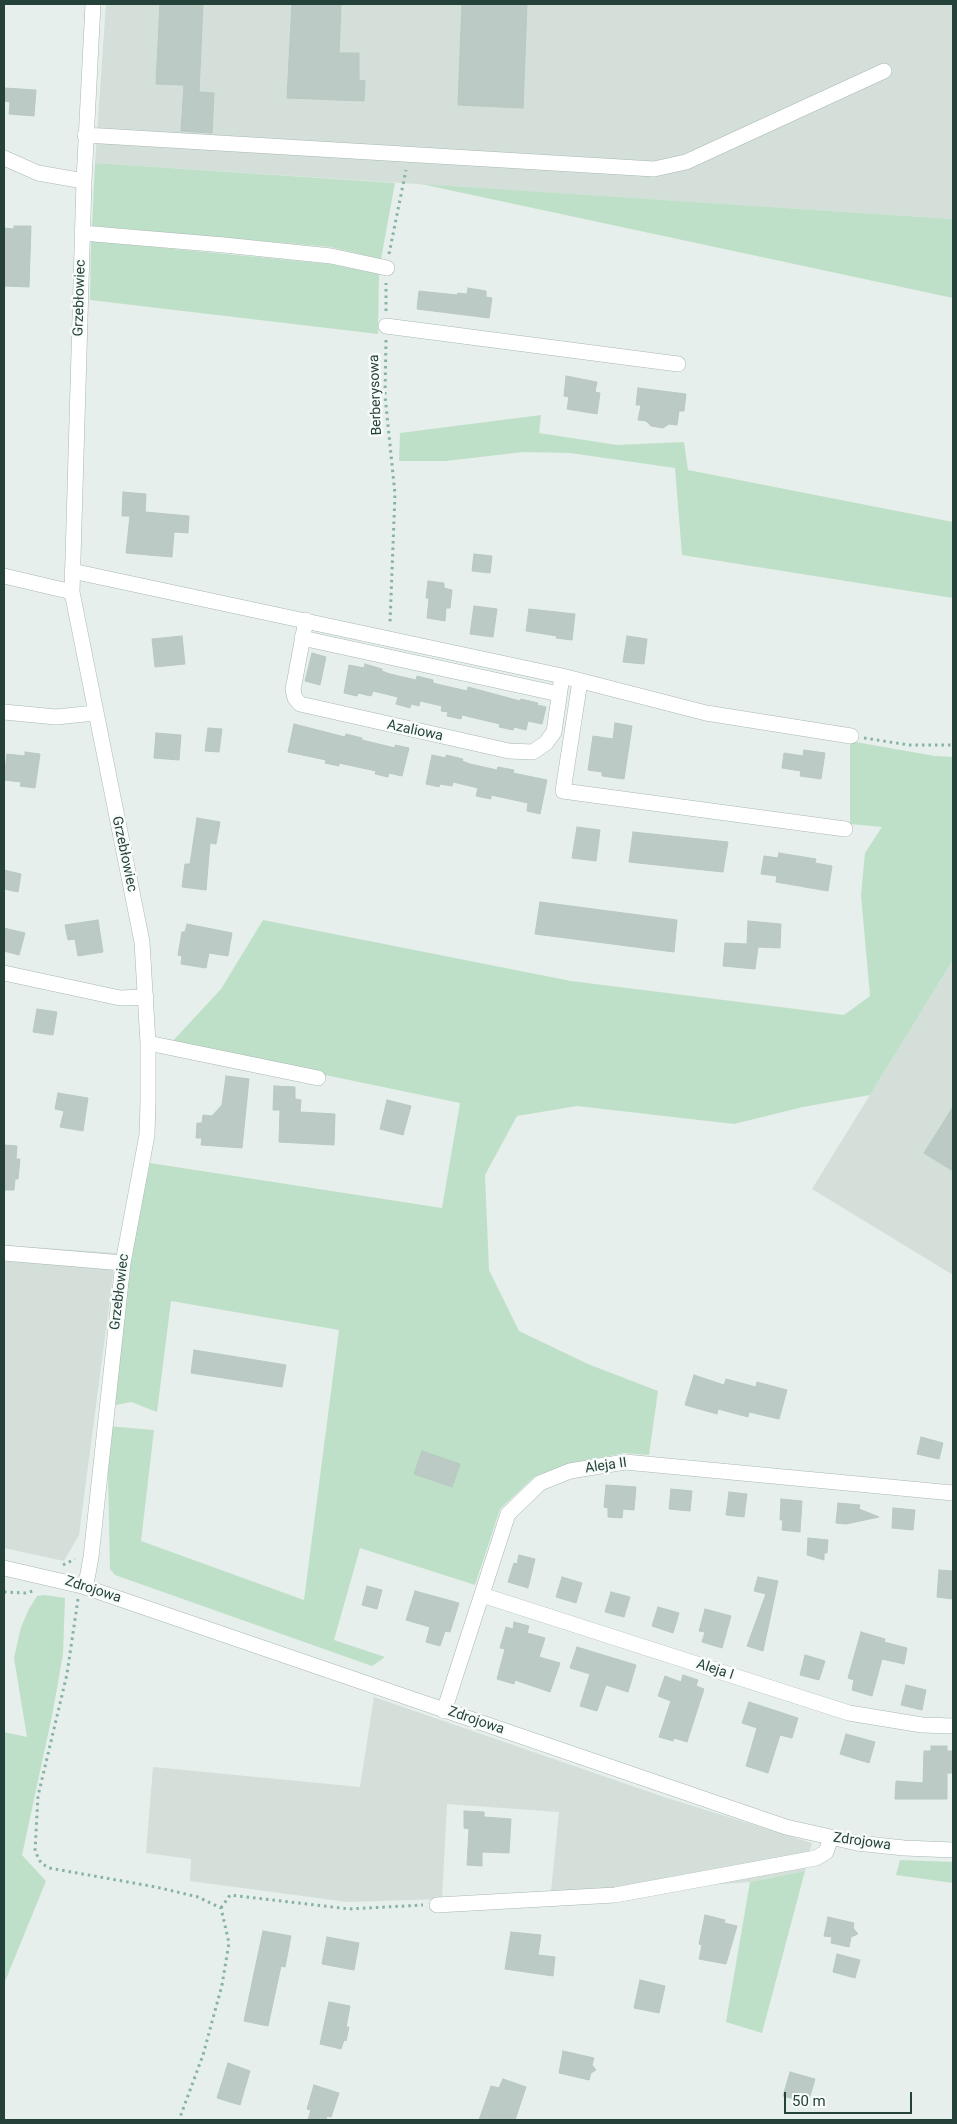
<!DOCTYPE html>
<meta charset="utf-8">
<style>
body{margin:0}
#map{position:relative;width:957px;height:2124px;overflow:hidden;background:#e6efeb;font-family:Roboto,sans-serif}
canvas{display:block}
.frame{position:absolute;inset:0;border:5px solid #24423a;pointer-events:none}
.scale{position:absolute;left:784px;top:2092px;width:128px;height:22px;box-sizing:border-box;border:2px solid #24423a;border-top:0;padding-left:6px;font-size:15px;line-height:18px;white-space:nowrap;color:#24423a;-webkit-text-stroke:4px #f7fbf9;paint-order:stroke}
</style>
<div id="map">
<canvas width="957" height="2124"></canvas>
<div class="frame"></div>
<div class="scale">50 m</div>
</div>
<script>
const ctx = document.querySelector('canvas').getContext('2d');
ctx.lineJoin = 'round';
function paint(path, color) {
  ctx.fillStyle = color;
  ctx.fill(path, 'evenodd');
}
function poly(rows) {
  const path = new Path2D();
  for (const r of rows) {
    path.moveTo(r[0], r[1]);
    for (let i = 2; i < r.length; i += 2) path.lineTo(r[i], r[i + 1]);
  }
  return path;
}
function stroke(path, color, width, dash) {
  ctx.strokeStyle = color;
  ctx.lineWidth = width;
  ctx.lineCap = dash ? 'butt' : 'round';
  ctx.setLineDash(dash || []);
  ctx.stroke(path);
}
function drawText(font, color, halo, rows, align = 'center') {
  ctx.font = font + ' Roboto,sans-serif';
  ctx.lineWidth = 5;
  ctx.setLineDash([]);
  ctx.textBaseline = 'middle';
  ctx.strokeStyle = halo;
  ctx.fillStyle = color;
  for (const [text, x, y, turn = 0] of rows) {
    ctx.save();
    ctx.translate(x, y);
    ctx.rotate((+turn || 0) * Math.PI / 180);
    ctx.textAlign = isNaN(turn) ? turn : align;
    if (halo) ctx.strokeText(text, 0, 0);
    ctx.fillText(text, 0, 0);
    ctx.restore();
  }
}
const built = poly([
 [106,4,953,4,953,219,95,163],
 [953,960,953,1275,812,1189],
 [4,1245,116,1253,79,1535,64,1561,4,1548],
 [374,1697,664,1797,812,1843,805,1871,750,1882,652,1889,551,1891,559,1812,447,1804,442,1899,348,1902,190,1881,191,1859,146,1853,153,1767,360,1787]
]);
const green = poly([
 [95,163,395,183,381,259,330,247,92,226],
 [421,184,953,219,953,298],
 [91,241,330,264,379,274,378,334,90,300],
 [541,415,539,433,617,445,684,442,688,470,953,522,953,598,682,555,675,468,570,453,523,452,446,461,399,461,400,433],
 [850,741,935,756,953,757,953,960,870,1095,803,1107,734,1124,577,1106,517,1116,485,1175,489,1270,519,1331,588,1364,658,1391,649,1455,624,1453,568,1464,534,1477,500,1509,475,1585,360,1548,334,1640,385,1657,372,1666,115,1575,110,1569,107,1426,154,1430,141,1541,304,1600,339,1330,171,1301,157,1412,131,1402,116,1405,114,1383,129,1262,150,1163,442,1208,460,1103,171,1043,221,989,263,920,571,981,844,1015,870,996,861,895,865,853,882,827,850,824],
 [45,1595,65,1598,63,1654,52,1716,22,1855,46,1881,4,1984,4,1732,27,1737,14,1658,21,1627,29,1609,37,1596],
 [900,1860,953,1862,953,1883,896,1875],
 [805,1871,762,2033,726,2022,750,1882]
]);
const building = poly([
 [160,4,203,4,199,92,214,93,212,133,181,131,184,85,156,84,160,4],
 [292,4,341,4,339,53,359,53,359,80,365,81,364,101,287,98,292,4],
 [462,4,527,4,523,108,458,105,462,4],
 [4,88,36,90,34,116,9,114,10,102,4,101,4,88],
 [14,226,31,226,29,287,4,286,4,228,14,229,14,226],
 [468,288,486,291,486,297,492,298,489,318,417,309,419,291,457,295,458,293,467,294,468,288],
 [566,376,597,382,595,392,600,393,597,414,567,409,569,397,564,396,566,376],
 [638,388,686,394,684,411,679,411,677,425,669,424,663,428,651,426,646,421,638,420,641,405,636,405,638,388],
 [123,492,146,494,145,512,189,516,188,533,174,532,172,557,126,553,130,516,122,516,123,492],
 [474,554,492,556,490,573,472,571,474,554],
 [428,581,444,583,444,588,452,590,450,608,446,608,445,621,427,618,429,598,426,598,428,581],
 [474,606,497,609,493,637,470,634,474,606],
 [529,609,575,614,572,640,556,638,557,636,526,631,529,609],
 [182,636,185,664,155,667,152,639,182,636],
 [627,636,647,639,644,664,623,662,627,636],
 [312,653,326,657,320,685,305,681,312,653],
 [365,664,382,669,382,671,390,674,416,680,417,676,433,680,433,683,441,685,467,691,468,687,520,701,521,699,538,703,537,705,546,707,542,724,528,721,526,730,514,727,513,730,499,727,500,724,462,715,461,719,447,716,448,712,441,711,442,706,420,701,419,706,411,704,410,708,396,704,398,697,373,691,371,696,358,693,357,696,344,693,349,665,364,668,365,664],
 [615,723,632,726,624,779,602,776,602,772,588,770,593,736,613,739,615,723],
 [294,724,345,737,346,734,362,738,362,740,395,748,395,745,409,748,402,776,389,773,388,777,375,774,376,771,339,763,339,766,325,763,326,760,288,752,294,724],
 [208,728,222,729,219,752,205,751,208,728],
 [156,733,181,735,179,760,154,758,156,733],
 [804,750,825,753,821,779,800,776,801,771,782,768,784,753,803,756,804,750],
 [25,752,40,754,35,788,20,786,21,782,4,780,7,754,25,756,25,752],
 [432,755,446,758,446,755,463,759,462,761,470,764,497,770,498,767,514,770,513,773,547,780,540,814,527,811,528,803,491,795,491,799,476,796,478,788,453,782,452,786,440,784,439,787,426,784,432,755],
 [197,818,220,822,216,844,210,843,206,890,182,887,185,864,190,864,197,818],
 [577,827,600,830,596,861,572,858,577,827],
 [633,832,728,842,723,872,629,862,633,832],
 [779,853,816,859,815,863,832,866,828,891,776,882,777,876,761,874,764,856,778,858,779,853],
 [4,870,21,874,18,892,4,889,4,870],
 [540,902,677,920,674,952,535,934,540,902],
 [98,920,103,952,78,956,75,939,68,940,65,925,98,920],
 [748,921,781,924,780,948,758,947,755,969,723,966,725,943,747,944,748,921],
 [187,924,232,933,228,956,209,953,206,968,181,964,182,956,178,955,182,932,185,932,187,924],
 [4,928,25,933,19,955,4,951,4,928],
 [37,1009,57,1012,53,1035,33,1032,37,1009],
 [226,1076,249,1079,242,1148,201,1145,202,1138,196,1138,197,1123,202,1123,203,1115,212,1116,222,1105,226,1076],
 [274,1086,295,1087,295,1099,301,1100,300,1112,335,1114,334,1145,279,1142,280,1110,273,1110,274,1086],
 [58,1093,88,1098,83,1131,60,1127,64,1111,55,1109,58,1093],
 [387,1100,411,1106,403,1135,380,1129,387,1100],
 [953,1107,953,1171,924,1153,953,1107],
 [4,1145,17,1146,16,1159,20,1159,18,1179,15,1179,14,1190,4,1190,4,1145],
 [194,1350,286,1365,282,1387,191,1373,194,1350],
 [694,1375,724,1385,726,1379,756,1387,757,1382,787,1390,779,1419,749,1412,748,1417,718,1409,717,1414,685,1405,694,1375],
 [921,1437,943,1443,939,1459,917,1454,921,1437],
 [422,1451,460,1464,452,1487,414,1474,422,1451],
 [606,1485,636,1487,634,1510,623,1509,622,1518,608,1517,608,1508,604,1507,606,1485],
 [671,1489,692,1491,690,1511,669,1509,671,1489],
 [729,1492,747,1494,744,1517,726,1515,729,1492],
 [781,1499,802,1501,800,1532,782,1530,783,1520,780,1520,781,1499],
 [838,1503,860,1505,859,1509,879,1517,846,1524,836,1523,838,1503],
 [893,1508,915,1510,913,1530,892,1528,893,1508],
 [808,1538,828,1540,827,1553,824,1553,824,1560,807,1555,808,1538],
 [519,1555,535,1559,528,1588,508,1582,514,1563,517,1564,519,1555],
 [939,1570,953,1571,953,1599,937,1597,939,1570],
 [562,1577,582,1583,576,1603,556,1597,562,1577],
 [758,1577,778,1581,763,1651,747,1646,766,1594,754,1591,758,1577],
 [367,1586,382,1590,377,1609,362,1605,367,1586],
 [415,1591,459,1603,450,1632,445,1631,440,1646,426,1642,430,1627,406,1620,415,1591],
 [611,1592,630,1597,624,1617,605,1612,611,1592],
 [658,1607,679,1613,673,1633,652,1626,658,1607],
 [705,1609,731,1616,722,1648,702,1642,705,1632,699,1631,705,1609],
 [514,1622,529,1626,527,1633,545,1638,539,1657,560,1663,550,1692,515,1680,514,1684,497,1679,505,1649,500,1648,506,1627,513,1629,514,1622],
 [861,1632,885,1639,884,1642,907,1648,904,1664,882,1659,872,1696,852,1690,854,1680,848,1678,861,1632],
 [577,1647,636,1665,628,1692,606,1685,597,1711,580,1706,590,1674,570,1668,577,1647],
 [805,1655,825,1661,819,1680,800,1675,805,1655],
 [683,1675,698,1680,696,1686,704,1689,687,1742,674,1738,673,1741,659,1737,671,1701,658,1696,665,1676,681,1682,683,1675],
 [906,1685,926,1690,922,1710,901,1705,906,1685],
 [749,1702,798,1718,792,1738,780,1735,768,1773,746,1766,757,1728,742,1723,749,1702],
 [846,1734,875,1742,869,1763,840,1754,846,1734],
 [931,1746,947,1746,947,1751,953,1751,953,1773,947,1773,947,1799,895,1799,896,1781,923,1783,924,1751,931,1751,931,1746],
 [464,1811,484,1812,484,1817,511,1819,509,1853,482,1852,482,1866,467,1865,469,1829,464,1828,464,1811],
 [705,1915,725,1920,724,1923,737,1926,726,1964,699,1959,702,1945,699,1944,705,1915],
 [828,1917,854,1923,853,1928,858,1934,851,1937,849,1947,831,1943,832,1937,824,1936,828,1917],
 [263,1931,291,1936,285,1967,281,1966,268,2026,244,2021,263,1931],
 [511,1932,541,1935,538,1955,555,1957,553,1976,505,1969,511,1932],
 [327,1937,359,1943,354,1970,322,1964,327,1937],
 [837,1954,860,1960,855,1978,833,1972,837,1954],
 [640,1980,665,1986,659,2013,634,2008,640,1980],
 [329,2002,350,2006,346,2027,349,2027,346,2041,344,2040,341,2049,320,2044,329,2002],
 [563,2051,594,2058,592,2065,596,2070,591,2073,589,2080,559,2073,563,2051],
 [228,2063,250,2071,240,2105,217,2098,228,2063],
 [790,2072,815,2079,808,2103,783,2096,790,2072],
 [503,2079,526,2087,515,2120,479,2120,491,2086,499,2088,503,2079],
 [314,2085,339,2093,331,2117,327,2116,326,2120,308,2120,311,2110,307,2109,314,2085]
]);
const path = poly([
 [389,254,406,170],
 [386,311,386,283],
 [386,340,385,396,395,494,390,623],
 [864,738,909,745,953,745],
 [63,1565,75,1559],
 [4,1592,25,1593,33,1591],
 [78,1599,67,1674,38,1796,35,1851,41,1863,49,1868,156,1887,198,1897,221,1908,229,1943,222,1985,203,2055,179,2120],
 [221,1908,230,1895,349,1909,423,1905]
]);
const minor = poly([
 [85,135,654,169,686,162,884,71],
 [4,158,38,173,84,181],
 [82,233,224,245,331,256,387,268],
 [386,326,678,364],
 [72,571,562,676,706,713,851,736],
 [4,576,72,592],
 [306,620,293,690,295,698,300,704,509,751,533,752,546,743,554,732,562,676],
 [302,638,559,694],
 [580,681,563,791,845,829],
 [4,712,56,717,95,713],
 [4,973,120,998,146,997],
 [148,1043,318,1078],
 [4,1253,123,1263],
 [4,1568,82,1586,786,1827,857,1843,904,1848,953,1850],
 [82,1586,87,1579,91,1557,123,1263,147,1135,148,1102,148,1043,142,942,72,592,84,181,93,4],
 [482,1595,849,1713,922,1725,953,1726],
 [444,1711,508,1514,540,1483,570,1471,625,1462,953,1493],
 [437,1905,615,1895,816,1858,826,1852,831,1838]
]);
const streetNames = [
 ["Grzebłowiec",80,298,-88],
 ["Berberysowa",376,395,-92],
 ["Azaliowa",415,731,12],
 ["Grzebłowiec",124,854,78],
 ["Grzebłowiec",120,1292,-83],
 ["Aleja II",606,1466,-8],
 ["Zdrojowa",93,1590,18],
 ["Aleja I",715,1670,18],
 ["Zdrojowa",476,1721,19],
 ["Zdrojowa",862,1842,8]
];
paint(built, '#d4dfda');
paint(green, '#bfe0c8');
paint(building, '#bbcac4');
stroke(building, '#b8c9c2', 1);
stroke(minor, '#a8b8b2', 16);
stroke(path, '#86b3a5', 3, [2.5, 4]);
stroke(minor, '#fff', 15);
drawText('14px', '#24423a', '#f7fbf9', streetNames);
</script>
